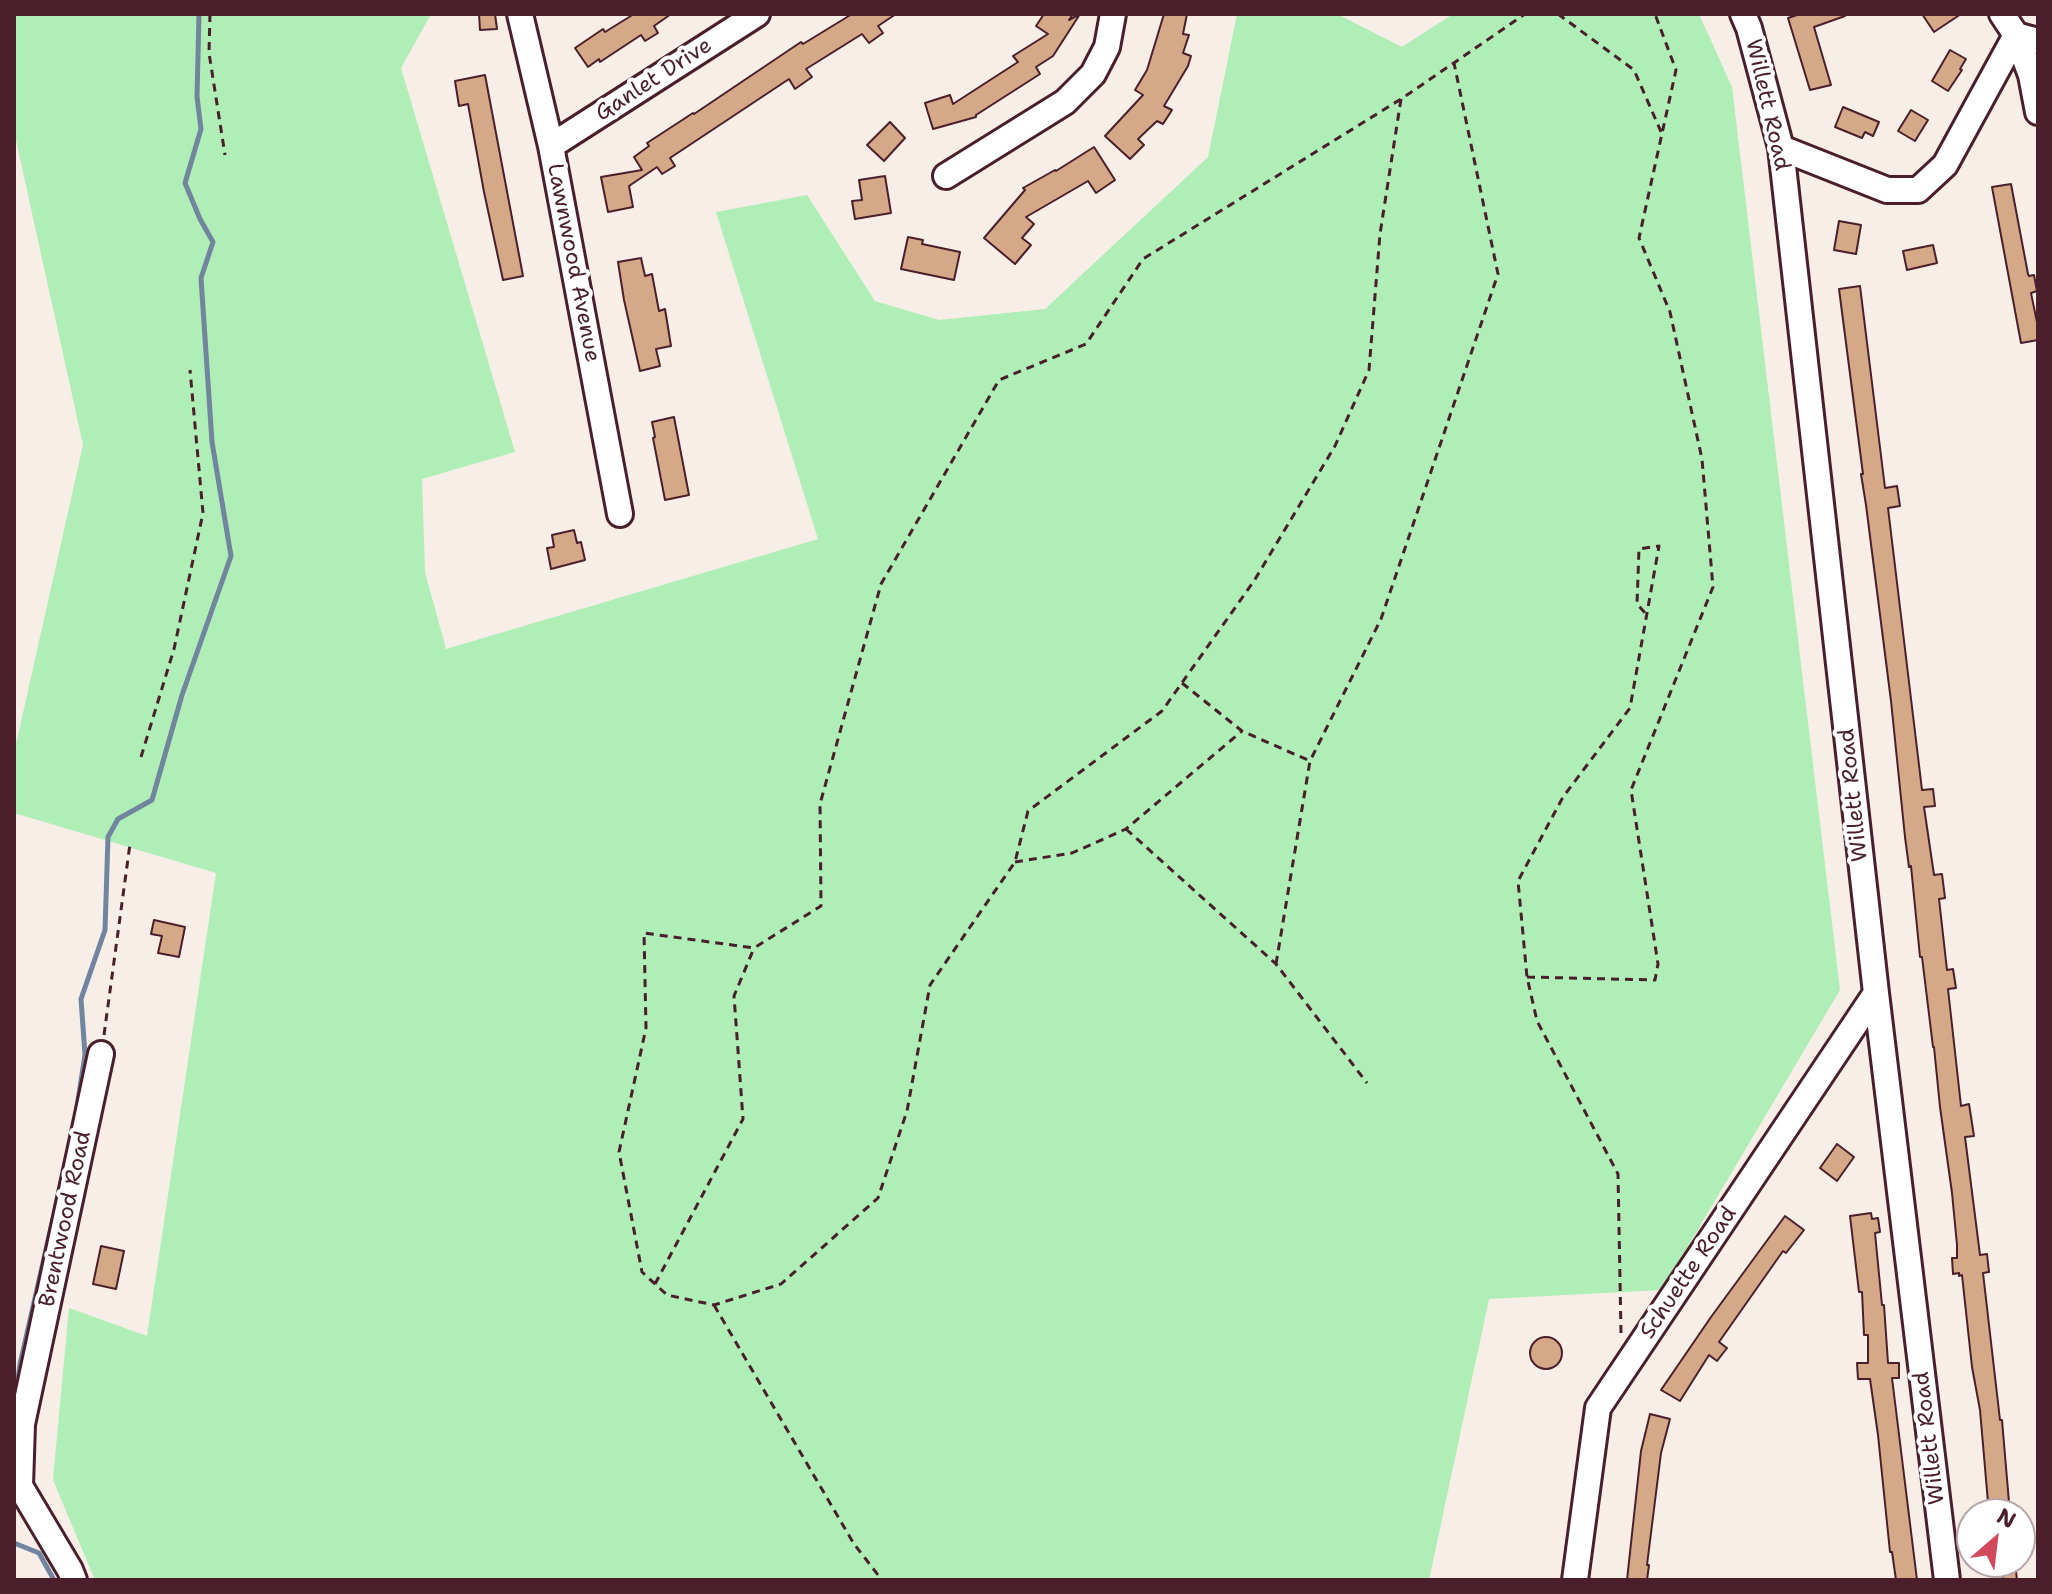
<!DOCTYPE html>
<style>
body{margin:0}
#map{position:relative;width:2052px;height:1594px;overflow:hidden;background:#f7eee7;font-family:"Shantell Sans",sans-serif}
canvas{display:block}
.frame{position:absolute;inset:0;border:16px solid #4a1f2b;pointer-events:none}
.north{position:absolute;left:1956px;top:1498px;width:80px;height:80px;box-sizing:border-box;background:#fff;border:2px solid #b7a5aa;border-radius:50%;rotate:28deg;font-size:22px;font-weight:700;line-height:32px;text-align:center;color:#4a1f2b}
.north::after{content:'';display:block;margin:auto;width:28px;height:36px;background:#d1495b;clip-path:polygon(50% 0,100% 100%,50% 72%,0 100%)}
</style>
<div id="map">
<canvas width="2052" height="1594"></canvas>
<div class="frame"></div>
<div class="north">N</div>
</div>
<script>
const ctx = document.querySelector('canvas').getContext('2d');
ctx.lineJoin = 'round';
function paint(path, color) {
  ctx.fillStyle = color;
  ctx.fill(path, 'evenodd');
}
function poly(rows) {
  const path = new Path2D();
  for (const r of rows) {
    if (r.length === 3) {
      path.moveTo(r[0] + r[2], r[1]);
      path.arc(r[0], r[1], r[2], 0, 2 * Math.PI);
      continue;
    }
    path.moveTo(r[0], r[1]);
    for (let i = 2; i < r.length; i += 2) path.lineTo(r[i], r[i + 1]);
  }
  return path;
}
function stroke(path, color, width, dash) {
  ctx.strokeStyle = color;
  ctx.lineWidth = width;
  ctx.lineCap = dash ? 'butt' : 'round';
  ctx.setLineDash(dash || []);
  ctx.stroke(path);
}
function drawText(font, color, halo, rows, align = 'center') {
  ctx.font = font + ' "Shantell Sans",sans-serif';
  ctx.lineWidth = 8;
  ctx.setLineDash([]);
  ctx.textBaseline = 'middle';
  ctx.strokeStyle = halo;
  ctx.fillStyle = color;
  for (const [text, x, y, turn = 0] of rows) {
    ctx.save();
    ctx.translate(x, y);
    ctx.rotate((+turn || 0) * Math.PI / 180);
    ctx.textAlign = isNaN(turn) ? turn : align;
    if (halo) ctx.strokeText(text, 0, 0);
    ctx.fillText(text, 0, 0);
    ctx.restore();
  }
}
const green = poly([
 [14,14,431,14,401,68,515,452,422,479,425,572,446,649,818,539,716,212,807,195,875,301,939,320,1045,309,1208,157,1237,14,1337,14,1402,47,1453,14,1699,14,1732,87,1840,990,1662,1290,1489,1299,1429,1580,95,1580,53,1480,69,1308,147,1336,216,873,14,813,14,753,83,445,14,131]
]);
const stream = poly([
 [75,1120,85,1055,81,999,105,930,108,837,118,819,152,800,182,695,231,556,212,442,201,278,213,242,200,219,185,183,201,129,197,97,199,14],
 [15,1401,20,1364,67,1157],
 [14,1543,39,1553,54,1580]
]);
const building = poly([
 [479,14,495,14,497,29,480,30,479,14],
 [634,14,671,14,654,26,658,33,645,41,641,35,600,62,599,59,588,67,575,48,603,29,605,32,634,14],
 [852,14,896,14,878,26,883,33,869,43,862,34,806,69,812,77,795,89,789,79,670,158,675,166,662,174,657,167,629,186,633,207,608,212,601,177,642,170,634,157,649,146,647,143,693,113,694,114,801,42,803,44,852,14],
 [1044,14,1073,14,1069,20,1080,14,1053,56,1036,67,1040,74,976,115,976,117,933,129,925,103,950,95,953,104,1018,62,1013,56,1048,34,1036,26,1044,14],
 [1164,14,1187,14,1183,34,1189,35,1183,53,1191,56,1188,66,1164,106,1172,110,1163,124,1157,121,1138,139,1144,145,1130,159,1105,136,1143,95,1135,90,1147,70,1164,14],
 [1800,14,1845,14,1845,16,1814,27,1831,85,1810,90,1788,18,1800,14],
 [1922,14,1961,14,1934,32,1922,14],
 [1950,50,1966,59,1960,69,1962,70,1948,91,1932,81,1950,50],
 [485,75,523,276,503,280,484,192,468,104,459,106,455,81,485,75],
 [1843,107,1879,122,1873,136,1865,132,1862,138,1835,127,1843,107],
 [1911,110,1928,120,1915,141,1898,131,1911,110],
 [890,122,905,138,884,161,867,145,890,122],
 [1094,147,1115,180,1096,193,1088,181,1026,217,1034,224,1022,238,1031,245,1015,264,984,238,1025,190,1023,188,1055,170,1056,171,1094,147],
 [885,176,891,213,855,219,852,201,862,200,859,180,885,176],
 [2011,184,2028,274,2029,276,2034,275,2037,291,2031,293,2038,327,2038,340,2021,343,1992,187,2011,184],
 [1839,221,1861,225,1856,254,1834,250,1839,221],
 [908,237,923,240,922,244,960,252,954,280,901,269,908,237],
 [1933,245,1937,263,1907,270,1903,251,1933,245],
 [641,258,645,276,652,274,659,311,665,309,671,346,656,349,660,366,640,371,624,300,618,262,641,258],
 [1860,286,1885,488,1897,486,1900,506,1888,508,1922,790,1933,789,1935,806,1924,807,1934,875,1942,874,1945,898,1939,899,1947,970,1953,969,1956,988,1948,989,1961,1106,1969,1104,1974,1136,1965,1137,1980,1255,1987,1254,1989,1272,1983,1273,2000,1420,2002,1420,2010,1514,1989,1514,1980,1410,1972,1367,1962,1275,1959,1276,1959,1273,1953,1274,1952,1258,1957,1258,1957,1245,1952,1193,1940,1107,1934,1047,1933,1047,1922,957,1920,957,1911,866,1909,867,1905,837,1891,701,1866,505,1861,474,1863,474,1839,289,1860,286],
 [674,417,689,495,665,500,653,438,655,437,652,422,674,417],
 [574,530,577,543,581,542,585,560,551,569,547,548,554,547,552,535,574,530],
 [154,920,185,927,179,957,158,953,162,936,151,934,154,920],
 [1837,1144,1854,1157,1837,1181,1820,1168,1837,1144],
 [1871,1213,1872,1219,1878,1218,1880,1232,1875,1233,1882,1305,1884,1305,1888,1363,1899,1363,1899,1378,1892,1378,1917,1580,1896,1580,1892,1552,1890,1552,1878,1435,1870,1379,1858,1379,1857,1363,1868,1363,1868,1335,1864,1335,1862,1292,1859,1292,1850,1216,1871,1213],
 [1785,1216,1804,1230,1786,1253,1783,1251,1719,1342,1727,1348,1717,1361,1709,1355,1680,1401,1661,1390,1711,1317,1785,1216],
 [101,1246,124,1251,116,1289,93,1284,101,1246],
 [1546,1353,16],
 [1650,1414,1670,1419,1661,1453,1647,1565,1649,1565,1647,1580,1627,1580,1641,1451,1650,1414],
 [2001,1562,2015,1562,2017,1580,2003,1580,2001,1562]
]);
const path = poly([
 [210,14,209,53,225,155],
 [1558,14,1634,70,1662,134],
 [1401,99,1380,234,1369,370,1335,446,1254,581,1162,711,1028,811,1015,862,930,985,907,1111,878,1198,781,1284,714,1305,667,1295,642,1272,619,1152,646,1028,644,933,754,948,821,906,820,804,881,584,999,380,1086,344,1143,259,1401,99,1410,93,1525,14],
 [1182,683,1242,731,1310,761],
 [141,757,174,649,203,513,190,370],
 [1126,829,1276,964,1367,1083],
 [1015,862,1072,853,1126,829,1242,731],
 [1276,964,1310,761,1381,619,1498,274,1454,63],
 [1527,977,1655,980,1658,964,1631,790,1713,587,1702,459,1670,312,1639,238,1676,70,1655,14],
 [104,1035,130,844],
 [655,1284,743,1119,734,996,754,948],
 [714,1305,854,1544,882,1580],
 [1621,1333,1618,1174,1537,1021,1527,977,1518,881,1563,797,1630,708,1659,546,1639,549,1637,604,1646,614]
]);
const minor = poly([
 [520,14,551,146,620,514],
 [1743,14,1749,28,1781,148,1876,993,1947,1580],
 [2002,14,2016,35,2031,75,2038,112],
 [551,146,757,14],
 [1781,148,1887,190,1918,190,1945,165,2016,35,2038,41],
 [946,176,1065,102,1093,74,1107,47,1113,14],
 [74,1580,70,1570,20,1486,22,1424,101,1054],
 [1575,1580,1598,1408,1876,993]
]);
const streetNames = [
 ["Ganlet Drive",654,80,-33],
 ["Willett Road",1767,105,77],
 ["Lawnwood Avenue",573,263,79],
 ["Willett Road",1854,795,-96],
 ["Brentwood Road",66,1219,-78],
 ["Schuette Road",1689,1273,-56],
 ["Willett Road",1930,1438,-97]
];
paint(green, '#afeeb6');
stroke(stream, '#71859f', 5);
paint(building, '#d5a987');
stroke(building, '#4a1f2b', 2);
stroke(minor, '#4a1f2b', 30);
stroke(path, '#4a1f2b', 3, [8, 6]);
stroke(minor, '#fff', 24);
drawText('22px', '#4a1f2b', '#fff', streetNames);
</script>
